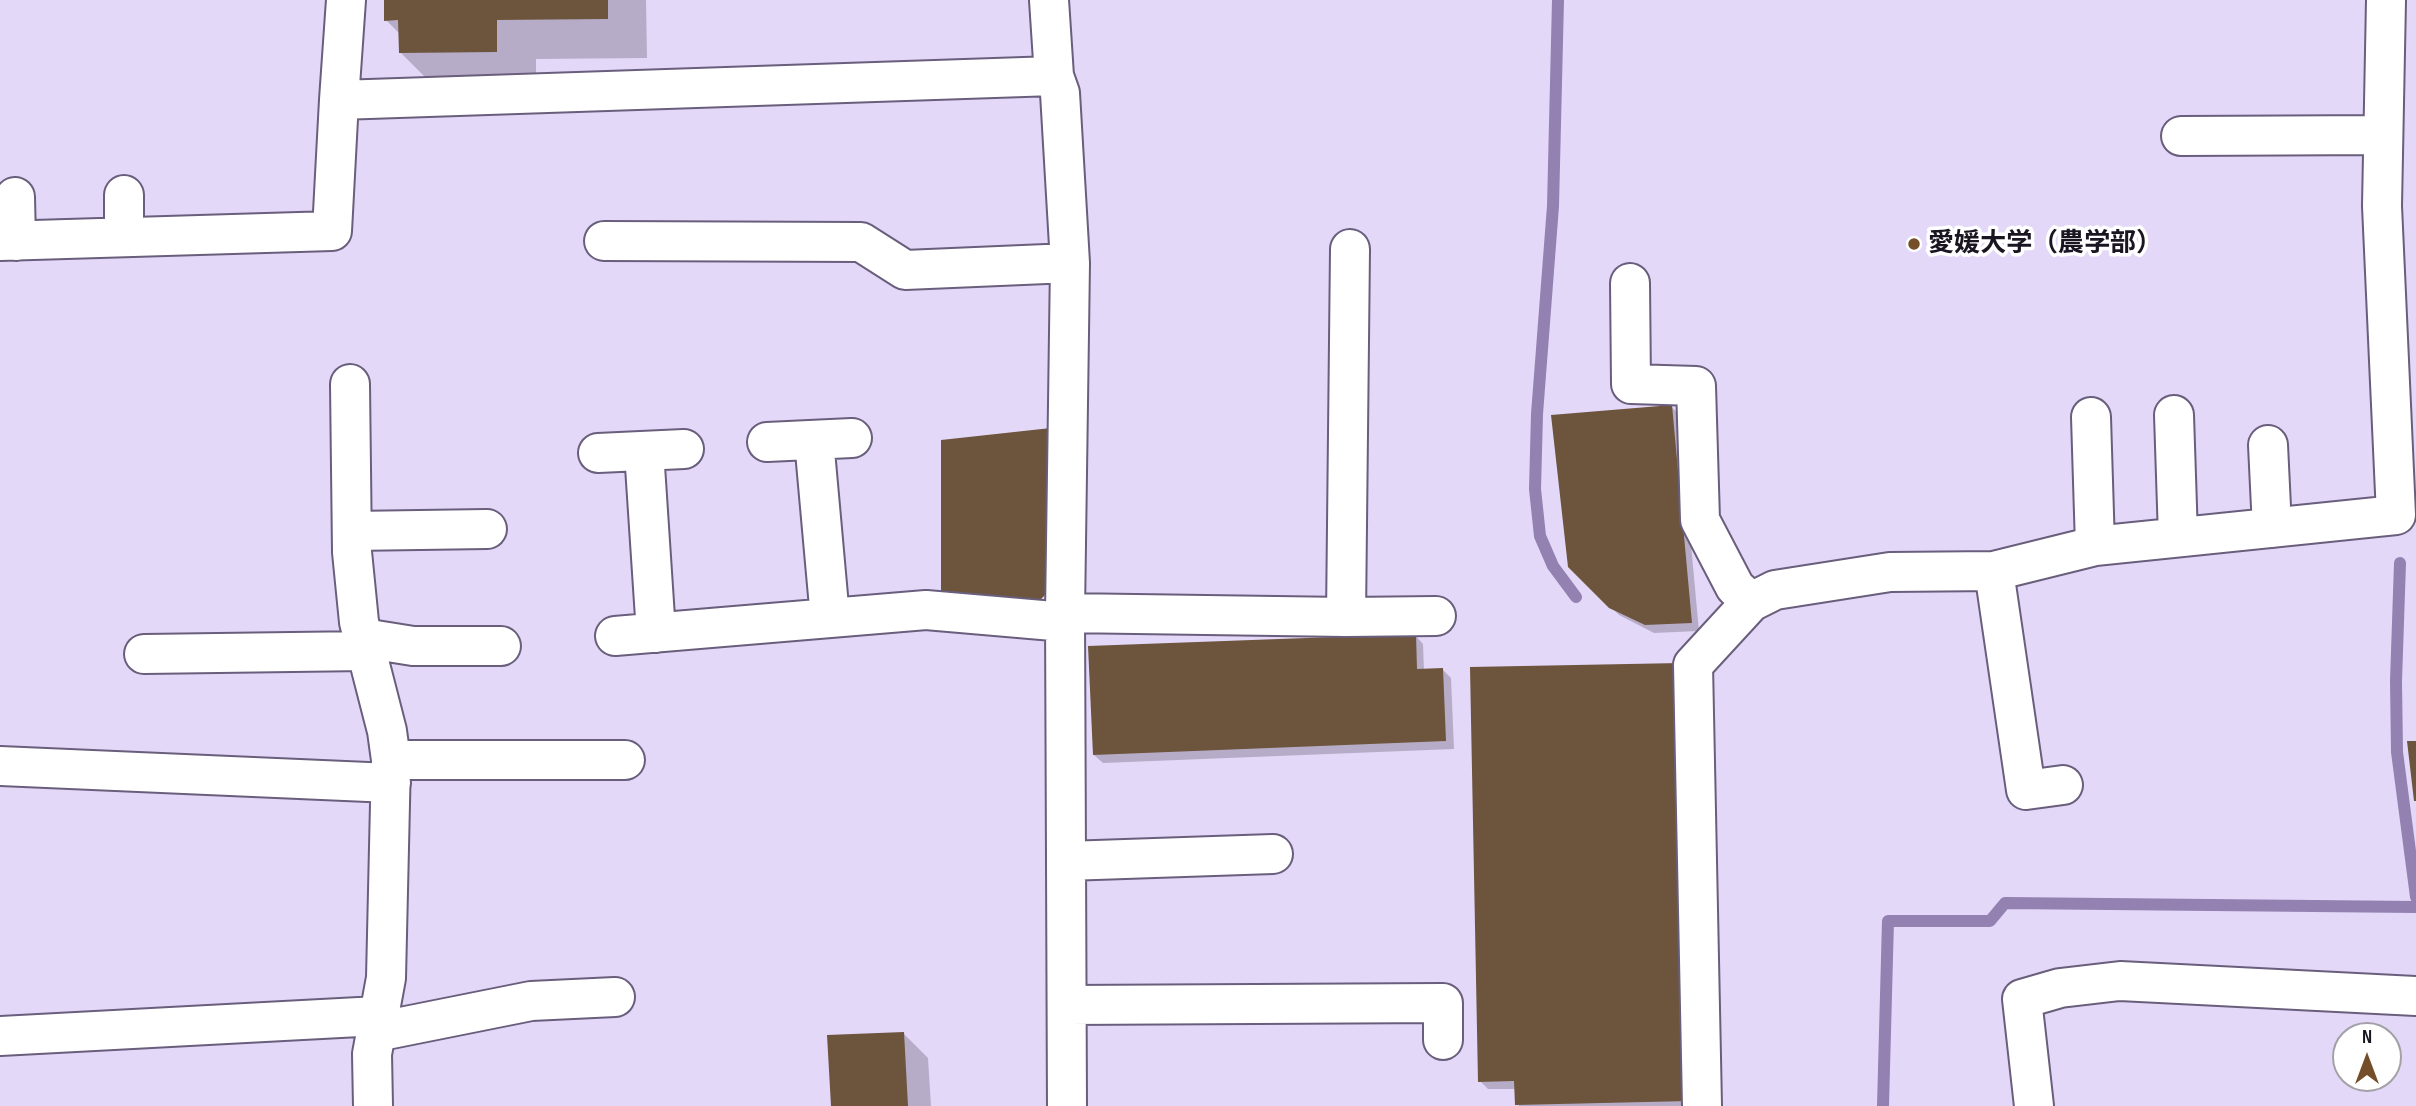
<!DOCTYPE html>
<meta charset="utf-8">
<style>
body{margin:0}
#map{position:relative;width:2416px;height:1106px;overflow:hidden;background:#e4d8f9;font-family:"Sofia Sans Condensed",sans-serif}
canvas{display:block}
.north{position:absolute;left:2332px;top:1022px;width:70px;height:70px;box-sizing:border-box;background:#fff;border:2px solid #a3a1a6;border-radius:50%;rotate:0deg;font-size:19px;font-weight:700;line-height:28px;text-align:center;color:#191521}
.north::after{content:'';display:block;margin:auto;width:24px;height:32px;background:#734e29;clip-path:polygon(50% 0,100% 100%,50% 72%,0 100%)}
</style>
<div id="map">
<canvas width="2416" height="1106"></canvas>
<div class="north">N</div>
</div>
<script>
const ctx = document.querySelector('canvas').getContext('2d');
ctx.lineJoin = 'round';
function paint(path, color) {
  ctx.fillStyle = color;
  ctx.fill(path, 'evenodd');
}
function poly(rows) {
  const path = new Path2D();
  for (const r of rows) {
    path.moveTo(r[0], r[1]);
    for (let i = 2; i < r.length; i += 2) path.lineTo(r[i], r[i + 1]);
  }
  return path;
}
function stroke(path, color, width, dash) {
  ctx.strokeStyle = color;
  ctx.lineWidth = width;
  ctx.lineCap = dash ? 'butt' : 'round';
  ctx.setLineDash(dash || []);
  ctx.stroke(path);
}
function drawText(font, color, halo, rows, align = 'center') {
  ctx.font = font + ' "Sofia Sans Condensed","Noto Sans JP",sans-serif';
  ctx.lineWidth = 7;
  ctx.setLineDash([]);
  ctx.textBaseline = 'middle';
  ctx.strokeStyle = halo;
  ctx.fillStyle = color;
  for (const [text, x, y, turn = 0] of rows) {
    ctx.save();
    ctx.translate(x, y);
    ctx.rotate((+turn || 0) * Math.PI / 180);
    ctx.textAlign = isNaN(turn) ? turn : align;
    if (halo) ctx.strokeText(text, 0, 0);
    ctx.fillText(text, 0, 0);
    ctx.restore();
  }
}
const shadow = poly([
 [384,0,646,0,647,58,536,59,536,92,440,92,400,52,400,34,386,20],
 [1671,406,1679,415,1699,631,1654,633,1619,615,1570,566],
 [1415,635,1423,644,1424,671,1443,670,1451,678,1454,749,1103,763,1094,755],
 [1472,669,1697,1106,1519,1106,1516,1089,1488,1089,1480,1081],
 [904,1034,928,1058,931,1106,832,1106]
]);
const stream = poly([
 [1558,0,1553,206,1537,414,1535,489,1540,536,1553,566,1576,597],
 [2400,563,2396,681,2397,752,2416,897],
 [1883,1106,1888,921,1990,921,2005,903,2416,907]
]);
const building = poly([
 [384,0,608,0,608,19,497,20,497,52,399,53,398,20,384,21],
 [1672,405,1692,623,1645,625,1609,608,1568,567,1551,415],
 [1051,428,1051,589,1039,601,941,595,941,440],
 [1416,634,1417,669,1443,668,1446,741,1093,755,1088,646],
 [1681,663,1690,1101,1515,1105,1514,1081,1478,1082,1470,667],
 [2407,741,2416,741,2416,801,2414,801],
 [904,1032,908,1106,831,1106,827,1035]
]);
const minor = poly([
 [346,0,339,100,1054,76],
 [1049,0,1054,76,1060,93,1070,263,1065,613,1067,1106],
 [2181,136,2383,135],
 [124,195,124,237],
 [15,197,16,241],
 [0,241,332,231,339,100],
 [604,241,861,242,905,270,1070,263],
 [1630,283,1631,384,1696,386,1700,520,1735,587,1751,602],
 [350,384,352,552,359,622,387,731,391,760,386,978,372,1054,373,1106],
 [2174,415,2178,537],
 [2091,417,2095,546],
 [814,440,830,618],
 [767,442,852,438],
 [2268,445,2272,528],
 [644,451,656,633],
 [598,453,684,449],
 [352,531,487,529],
 [1994,571,2026,790,2063,785],
 [1065,613,1346,617,1350,249],
 [1346,617,1436,616],
 [615,636,926,610,1065,622],
 [363,638,413,646,501,646],
 [144,654,366,651],
 [391,760,625,760],
 [0,766,391,783],
 [1066,861,1273,854],
 [1067,1005,1443,1003,1443,1040],
 [376,1032,531,1001,615,997],
 [0,1036,378,1016],
 [1702,1106,1693,665,1751,602,1775,590,1890,572,1994,571,2095,546,2396,515,2382,206,2386,0],
 [2034,1106,2022,999,2060,988,2120,981,2416,996]
]);
const markers = [
 [1914,244,7,"#734e29"]
];
const poiNames = [
 ["愛媛大学（農学部）",1928,244]
];
paint(shadow, '#0003');
stroke(stream, '#9381b1', 12);
paint(building, '#6c543d');
stroke(minor, '#695e7b', 42);
stroke(minor, '#fff', 38);
for (const [x, y, r, color] of markers) {
  const dot = new Path2D();
  dot.arc(x, y, r, 0, 2 * Math.PI);
  ctx.fillStyle = color;
  ctx.fill(dot);
  stroke(dot, '#fff', 2.5);
}
drawText('bold 26px', '#191521', '#fff', poiNames, 'left');
</script>
